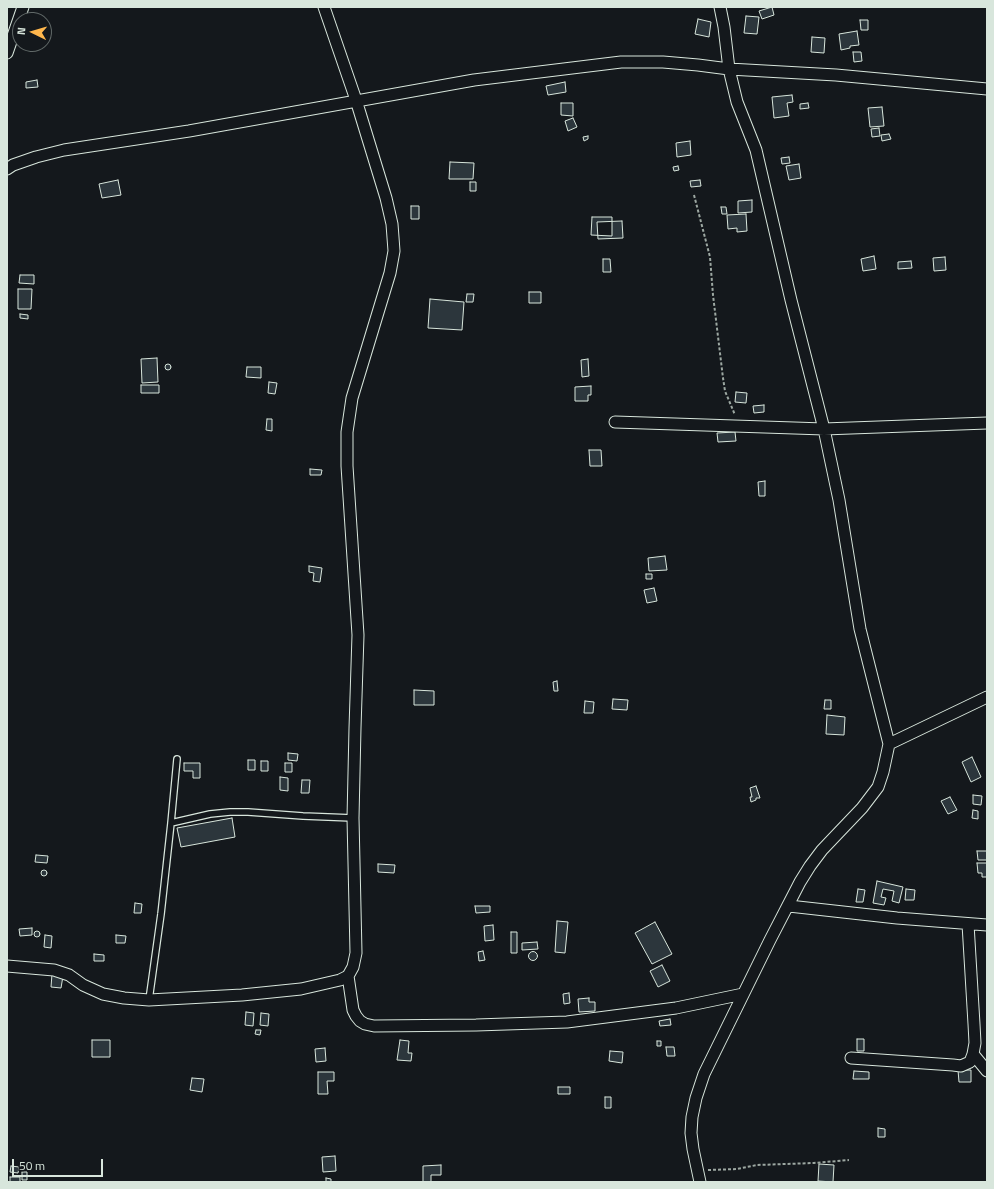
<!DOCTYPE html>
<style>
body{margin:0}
#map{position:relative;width:994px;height:1189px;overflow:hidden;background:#14181c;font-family:"Titillium Web",sans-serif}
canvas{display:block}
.frame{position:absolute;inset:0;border:8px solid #d8e6dc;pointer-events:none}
.north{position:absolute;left:12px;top:12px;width:40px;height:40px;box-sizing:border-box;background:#14181c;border:1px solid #626a69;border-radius:50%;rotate:275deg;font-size:11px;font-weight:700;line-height:16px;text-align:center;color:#d8e6dc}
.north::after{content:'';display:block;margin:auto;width:14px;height:18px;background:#ffb74d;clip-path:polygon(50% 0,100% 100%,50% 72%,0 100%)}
.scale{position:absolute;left:12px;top:1159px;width:91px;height:18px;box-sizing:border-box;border:2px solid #d8e6dc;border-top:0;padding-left:5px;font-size:12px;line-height:14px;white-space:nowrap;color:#d8e6dc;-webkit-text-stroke:3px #14181c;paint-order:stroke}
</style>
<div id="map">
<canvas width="994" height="1189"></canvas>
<div class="frame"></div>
<div class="north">N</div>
<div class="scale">50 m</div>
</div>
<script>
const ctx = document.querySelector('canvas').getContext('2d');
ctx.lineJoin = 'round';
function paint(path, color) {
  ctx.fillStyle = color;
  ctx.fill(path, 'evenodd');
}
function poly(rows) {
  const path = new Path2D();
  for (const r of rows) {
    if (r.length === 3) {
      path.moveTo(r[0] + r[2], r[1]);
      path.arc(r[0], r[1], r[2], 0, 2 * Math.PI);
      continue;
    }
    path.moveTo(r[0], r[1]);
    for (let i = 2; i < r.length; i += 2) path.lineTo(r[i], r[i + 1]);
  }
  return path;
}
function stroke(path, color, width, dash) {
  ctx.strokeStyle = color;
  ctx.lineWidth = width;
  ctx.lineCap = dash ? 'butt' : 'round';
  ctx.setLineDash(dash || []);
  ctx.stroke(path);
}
const building = poly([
 [772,7,774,15,762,19,759,11,772,7],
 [746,16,759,17,757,34,744,33,746,16],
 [698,19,711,22,709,37,695,34,698,19],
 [860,20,868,20,868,30,861,30,860,20],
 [857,31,859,45,850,46,850,48,841,50,839,34,857,31],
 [812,37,825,38,824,53,811,52,812,37],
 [853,52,861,52,862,61,854,62,853,52],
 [37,80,38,87,26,88,26,82,37,80],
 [565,82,566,92,548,95,546,86,565,82],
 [792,95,793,102,787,103,789,116,774,118,772,97,792,95],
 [561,103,573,103,573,116,561,115,561,103],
 [808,103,809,108,800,109,800,104,808,103],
 [882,107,884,126,870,127,868,108,882,107],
 [573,118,577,127,568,131,565,121,573,118],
 [879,128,880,136,872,137,871,129,879,128],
 [889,134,891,139,882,141,881,135,889,134],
 [588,136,588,139,584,141,583,137,588,136],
 [690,141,691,155,677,157,676,143,690,141],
 [789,157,790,163,782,164,781,158,789,157],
 [450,162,474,163,473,179,449,179,450,162],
 [799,164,801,178,789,180,786,166,799,164],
 [678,166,679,170,674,171,673,167,678,166],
 [118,180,121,195,102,198,99,184,118,180],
 [700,180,701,186,691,187,690,181,700,180],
 [470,182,476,182,476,191,470,191,470,182],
 [752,200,752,212,738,213,738,201,752,200],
 [411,206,419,206,419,219,411,219,411,206],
 [721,207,726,207,727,214,722,214,721,207],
 [746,214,747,231,737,232,737,228,728,229,727,215,746,214],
 [592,217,612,217,612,236,591,235,592,217],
 [622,221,623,238,598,239,597,222,622,221],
 [874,256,876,269,863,271,861,259,874,256],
 [945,257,946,270,934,271,933,258,945,257],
 [603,259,610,259,611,272,603,272,603,259],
 [911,261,912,268,898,269,898,262,911,261],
 [20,275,34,275,34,284,19,283,20,275],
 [18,289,32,289,31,309,18,309,18,289],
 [529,292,541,292,541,303,529,303,529,292],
 [467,294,474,294,473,302,466,302,467,294],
 [430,299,464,302,462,330,428,328,430,299],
 [20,314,28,315,28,319,20,318,20,314],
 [157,358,158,382,142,383,141,359,157,358],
 [588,359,589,376,582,377,581,360,588,359],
 [168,367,3],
 [247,367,261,367,261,378,246,377,247,367],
 [269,382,277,383,275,394,268,393,269,382],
 [141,385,159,385,159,393,141,393,141,385],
 [591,386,591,395,588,395,588,401,575,401,575,387,591,386],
 [736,392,747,393,746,403,735,402,736,392],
 [764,405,764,412,754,413,753,406,764,405],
 [267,419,272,419,272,431,266,430,267,419],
 [735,432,736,441,718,442,717,433,735,432],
 [589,450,601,450,602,466,590,466,589,450],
 [310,469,322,470,321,475,310,475,310,469],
 [765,481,765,496,759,496,758,482,765,481],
 [665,556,667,570,649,571,648,558,665,556],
 [309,566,322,568,320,582,313,581,314,573,309,572,309,566],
 [646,574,652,574,652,579,646,579,646,574],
 [654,588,657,601,647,603,644,590,654,588],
 [557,681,558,691,554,691,553,682,557,681],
 [414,690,434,691,434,705,414,705,414,690],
 [613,699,628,700,627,710,612,709,613,699],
 [825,700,831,700,831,709,824,709,825,700],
 [585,701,594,702,593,713,584,713,585,701],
 [827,715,845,717,844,735,826,734,827,715],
 [288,753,298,754,297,761,288,760,288,753],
 [972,757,981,777,971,782,962,762,972,757],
 [248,760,255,760,255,770,248,770,248,760],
 [261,761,268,761,268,771,261,771,261,761],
 [184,763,200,763,200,778,193,778,193,771,184,771,184,763],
 [285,763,292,763,292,772,285,772,285,763],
 [280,777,288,778,288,791,280,790,280,777],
 [302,780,310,780,309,793,301,793,302,780],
 [756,786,760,798,756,798,756,800,751,802,750,797,752,797,750,788,756,786],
 [973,795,982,796,981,805,973,804,973,795],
 [950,797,957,810,948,814,941,801,950,797],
 [973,810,978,811,978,819,972,818,973,810],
 [232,818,235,837,181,847,177,828,232,818],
 [977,851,987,851,987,860,978,860,977,851],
 [36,855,48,856,47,863,35,862,36,855],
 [977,863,987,863,987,877,982,877,982,873,978,873,977,863],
 [378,864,395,865,394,873,378,872,378,864],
 [44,873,3],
 [877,881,903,887,899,903,892,901,894,891,883,889,881,897,886,898,884,905,873,903,877,881],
 [858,889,865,890,863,902,856,902,858,889],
 [906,889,915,890,914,900,905,900,906,889],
 [135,903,142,904,141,913,134,913,135,903],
 [475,906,490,906,490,912,476,913,475,906],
 [557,921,568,922,565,953,555,952,557,921],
 [655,922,672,954,652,964,635,933,655,922],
 [493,925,494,940,485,941,484,926,493,925],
 [32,928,32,935,20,936,19,929,32,928],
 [37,934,3],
 [511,932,517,932,517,953,511,953,511,932],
 [45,935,52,936,51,948,44,947,45,935],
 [116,935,126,936,125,943,116,943,116,935],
 [537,942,538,949,522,950,522,943,537,942],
 [483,951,485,960,479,961,478,952,483,951],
 [533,956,4.5],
 [94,954,104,955,104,961,94,961,94,954],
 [662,965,670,981,658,987,650,971,662,965],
 [52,974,63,976,61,988,51,987,52,974],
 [569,993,570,1003,564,1004,563,994,569,993],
 [589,998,589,1002,595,1002,595,1011,579,1012,578,999,589,998],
 [246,1012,254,1013,253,1026,245,1025,246,1012],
 [261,1013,269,1014,268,1026,260,1025,261,1013],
 [670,1019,671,1025,660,1026,659,1021,670,1019],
 [256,1030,261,1030,260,1035,255,1034,256,1030],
 [857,1039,864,1039,864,1051,857,1051,857,1039],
 [92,1040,110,1040,110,1057,92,1057,92,1040],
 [400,1040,409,1041,408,1053,412,1053,411,1061,397,1060,400,1040],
 [657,1041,661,1041,661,1046,657,1046,657,1041],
 [666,1047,674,1047,675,1056,667,1056,666,1047],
 [325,1048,326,1061,316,1062,315,1049,325,1048],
 [610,1051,623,1052,622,1063,609,1061,610,1051],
 [958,1070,971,1070,971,1082,959,1082,958,1070],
 [854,1071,869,1072,869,1079,853,1079,854,1071],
 [318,1072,334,1072,334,1081,327,1081,328,1094,318,1094,318,1072],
 [192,1078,204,1079,202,1092,190,1090,192,1078],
 [558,1087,570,1087,570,1094,558,1094,558,1087],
 [605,1097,611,1097,611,1108,605,1108,605,1097],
 [878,1128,885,1129,885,1137,878,1137,878,1128],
 [335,1156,336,1171,323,1172,322,1157,335,1156],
 [819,1164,834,1165,833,1182,818,1181,819,1164],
 [441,1165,441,1175,431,1175,431,1182,423,1182,423,1166,441,1165],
 [11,1166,19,1167,18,1173,10,1172,11,1166],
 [22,1172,27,1172,27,1180,22,1180,22,1172],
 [10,1177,20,1177,20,1182,10,1182,10,1177],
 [326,1178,331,1179,331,1182,326,1182,326,1178]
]);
const path = poly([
 [694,195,710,257,713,295,723,378,725,391,735,415],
 [708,1170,737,1169,757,1165,814,1163,849,1160]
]);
const lane = poly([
 [171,823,210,814,230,812,248,812,303,816,353,818],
 [149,1000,161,914,171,823,177,759]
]);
const street = poly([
 [7,53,23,7],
 [7,169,13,165,36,157,64,150,189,131,474,80,621,62,663,62,698,65,729,69,836,75,987,89],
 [615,422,824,429,987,423],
 [889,744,987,697],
 [789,906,897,918,987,925],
 [7,966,54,970,69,975,83,985,103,994,124,998,149,1000,242,995,301,989,340,980,348,976,353,967,356,953,353,818,355,728,358,635,347,466,347,432,352,398,390,273,394,251,392,224,386,198,356,100,324,7],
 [348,976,353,1010,356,1016,360,1021,365,1024,374,1026,476,1025,567,1022,676,1008,743,994],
 [973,1054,987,1071],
 [851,1058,953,1065,961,1066,970,1062,973,1054,975,1043,974,1024,968,924],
 [700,1182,693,1149,691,1133,692,1117,696,1098,704,1074,770,940,800,882,810,866,822,850,862,808,878,787,883,772,889,744,860,629,839,500,824,429,791,300,756,150,737,102,729,69,724,27,720,7]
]);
paint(building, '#2c363c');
stroke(building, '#d8e6dc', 1);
stroke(lane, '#d8e6dc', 8);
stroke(street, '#d8e6dc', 13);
stroke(path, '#9da8a2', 2, [3, 2]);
stroke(lane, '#14181c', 5.5);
stroke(street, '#14181c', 11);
</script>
